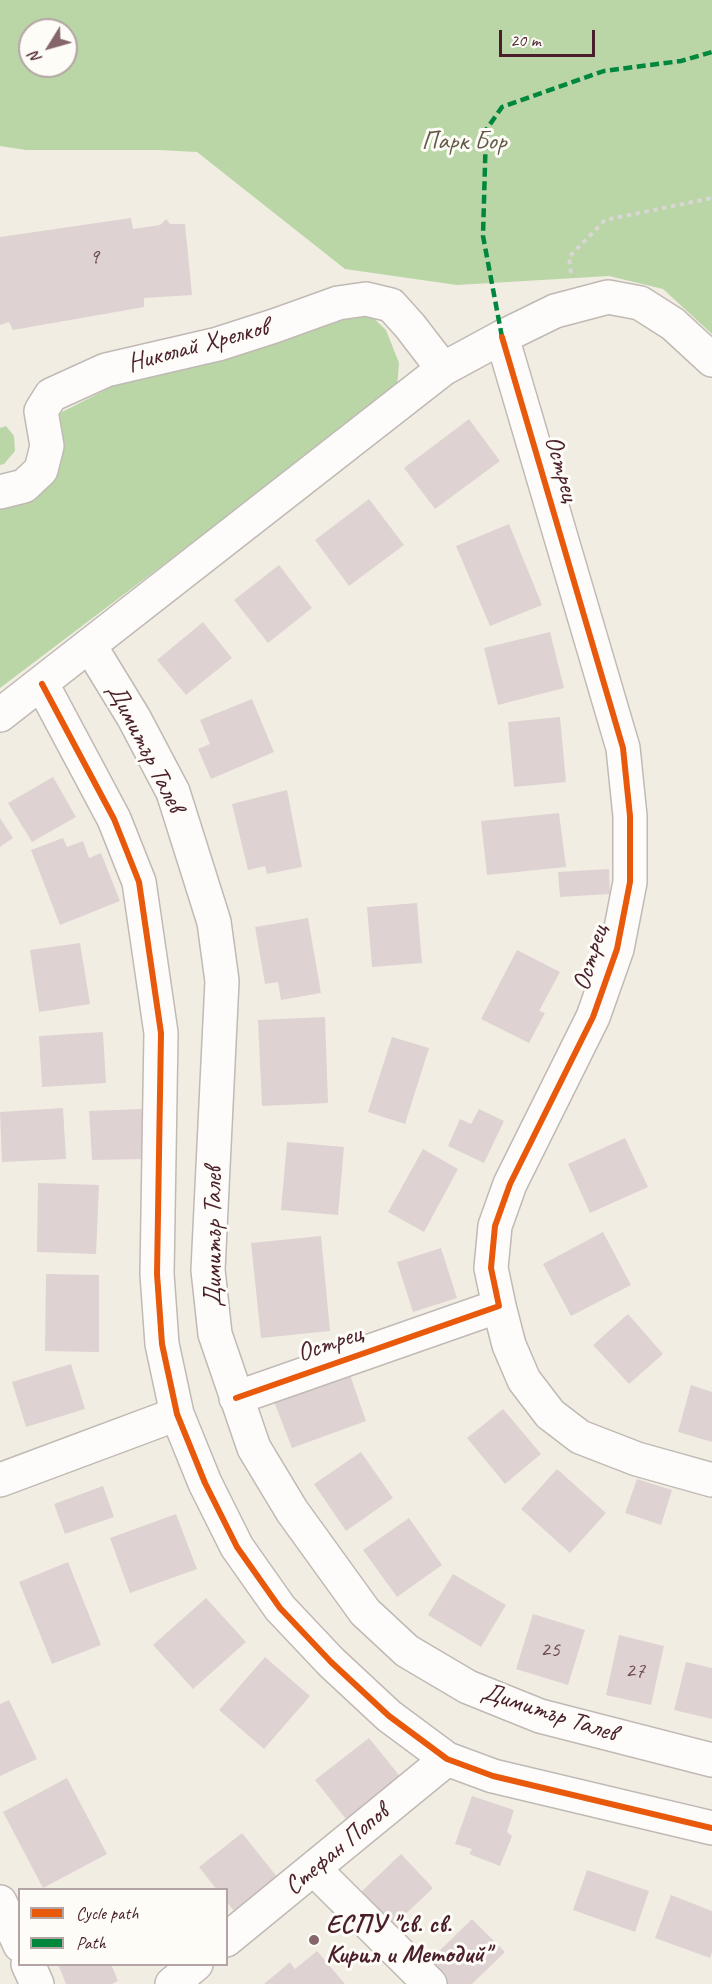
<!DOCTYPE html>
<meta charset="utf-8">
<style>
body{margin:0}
#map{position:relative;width:712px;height:1984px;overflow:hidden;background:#f2ede3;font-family:Caveat,sans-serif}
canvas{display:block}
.legend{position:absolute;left:18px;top:1888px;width:210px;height:78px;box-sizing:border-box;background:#fdfcf7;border:2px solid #b5a4a5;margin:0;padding:8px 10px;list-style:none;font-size:18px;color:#4a1f2b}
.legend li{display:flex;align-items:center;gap:12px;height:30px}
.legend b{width:30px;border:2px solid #b5a4a5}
.north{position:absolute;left:18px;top:18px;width:60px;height:60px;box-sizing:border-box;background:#fdfcf7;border:2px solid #b5a4a5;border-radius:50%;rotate:233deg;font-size:16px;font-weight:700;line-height:24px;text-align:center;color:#4a1f2b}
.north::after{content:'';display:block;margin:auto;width:21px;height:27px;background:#85676b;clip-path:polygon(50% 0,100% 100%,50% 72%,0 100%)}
.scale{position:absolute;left:499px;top:30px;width:96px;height:27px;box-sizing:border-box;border:3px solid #4a1f2b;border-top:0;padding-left:8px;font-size:18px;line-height:21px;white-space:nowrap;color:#4a1f2b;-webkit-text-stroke:4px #fdfcf7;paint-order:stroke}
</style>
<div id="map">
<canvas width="712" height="1984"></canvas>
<ul class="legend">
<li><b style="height:8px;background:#e8590c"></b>Cycle path</li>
<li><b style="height:8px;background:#00873e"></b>Path</li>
</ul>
<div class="north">N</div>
<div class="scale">20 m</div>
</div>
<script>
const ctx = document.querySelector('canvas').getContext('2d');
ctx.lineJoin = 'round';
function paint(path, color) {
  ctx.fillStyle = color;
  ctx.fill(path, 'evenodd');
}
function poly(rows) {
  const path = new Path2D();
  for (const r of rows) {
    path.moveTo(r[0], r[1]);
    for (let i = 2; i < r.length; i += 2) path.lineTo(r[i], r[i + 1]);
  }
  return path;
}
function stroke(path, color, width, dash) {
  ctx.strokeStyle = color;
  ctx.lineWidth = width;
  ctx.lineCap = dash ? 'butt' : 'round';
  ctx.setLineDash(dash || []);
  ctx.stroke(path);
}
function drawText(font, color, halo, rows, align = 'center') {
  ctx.font = font + ' Caveat,sans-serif';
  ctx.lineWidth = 6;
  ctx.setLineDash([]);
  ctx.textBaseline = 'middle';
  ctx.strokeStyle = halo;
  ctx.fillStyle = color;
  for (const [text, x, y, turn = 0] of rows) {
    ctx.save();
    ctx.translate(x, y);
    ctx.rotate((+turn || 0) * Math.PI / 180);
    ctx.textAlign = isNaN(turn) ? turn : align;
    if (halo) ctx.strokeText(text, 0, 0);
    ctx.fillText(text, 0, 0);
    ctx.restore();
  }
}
const green = poly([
 [0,0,712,0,712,334,663,289,609,276,457,285,345,269,197,152,159,150,26,150,0,146],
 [30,30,66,30,66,66,30,66],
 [367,312,386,330,399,363,397,388,0,688,0,505,56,424,60,413,127,379],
 [6,426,14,436,15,451,4,464,0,465,0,428]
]);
const building = poly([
 [131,218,133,229,160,225,166,219,170,224,185,224,192,295,144,298,144,307,13,330,9,322,0,325,0,237],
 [469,419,500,461,435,509,404,468],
 [369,499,404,545,349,586,315,540],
 [509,524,542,605,490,626,456,546],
 [279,565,312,608,268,643,234,600],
 [203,622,232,658,186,695,157,660],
 [550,632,564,688,498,705,484,648],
 [252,699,274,752,211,779,198,749,210,744,200,720],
 [560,717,566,782,514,787,508,722],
 [53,777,76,817,32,842,8,803],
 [287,790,302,867,267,874,265,866,248,870,232,804],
 [559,813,566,867,487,875,481,821],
 [0,818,13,838,0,847],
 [63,838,67,847,83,841,89,858,101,853,120,901,60,925,31,850],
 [609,869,610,894,560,897,558,872],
 [417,903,422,963,372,967,367,907],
 [308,918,321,993,281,1000,278,982,265,984,255,927],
 [80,943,90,1004,39,1012,30,950],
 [517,950,560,972,539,1011,545,1013,529,1043,481,1019],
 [325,1017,328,1103,262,1106,258,1020],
 [103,1032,106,1083,42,1087,39,1036],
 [392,1037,429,1048,405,1124,368,1112],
 [63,1108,66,1159,2,1162,0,1112],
 [142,1109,144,1159,92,1160,89,1111],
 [479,1109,504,1121,484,1163,448,1146,460,1119,471,1124],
 [625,1138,648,1187,590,1213,568,1164],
 [287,1142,344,1147,338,1215,281,1210],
 [423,1149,458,1169,424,1232,388,1212],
 [38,1183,99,1185,96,1254,37,1252],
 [603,1232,631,1285,571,1316,543,1264],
 [321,1236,330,1331,261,1338,251,1243],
 [441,1248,457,1298,413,1312,397,1262],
 [46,1274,99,1275,99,1352,45,1351],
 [628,1314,663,1354,629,1384,593,1345],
 [71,1364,85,1409,26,1427,12,1382],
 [347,1366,366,1421,292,1448,271,1394],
 [691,1385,712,1392,712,1442,678,1432],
 [503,1409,541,1454,505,1484,467,1438],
 [361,1452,393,1498,346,1531,314,1484],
 [557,1469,606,1513,570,1553,521,1509],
 [637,1479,672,1490,661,1525,625,1513],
 [103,1486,114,1517,65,1534,54,1504],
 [176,1514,197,1569,130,1593,110,1538],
 [409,1518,442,1565,397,1597,363,1550],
 [68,1562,101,1645,52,1664,19,1582],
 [453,1574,506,1605,481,1647,428,1615],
 [206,1598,246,1642,193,1689,153,1645],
 [533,1614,585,1630,568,1685,516,1669],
 [619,1635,664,1646,651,1705,606,1695],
 [265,1657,310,1696,264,1749,219,1710],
 [686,1662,712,1668,712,1719,674,1710],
 [9,1700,37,1759,0,1776,0,1704],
 [369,1738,403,1780,349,1823,315,1780],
 [67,1778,107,1854,43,1888,3,1812],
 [472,1796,514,1810,507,1832,512,1836,500,1866,469,1854,472,1849,455,1844],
 [242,1833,278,1878,235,1912,226,1901,226,1890,217,1890,199,1867],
 [401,1854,433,1888,392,1927,360,1893],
 [587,1870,649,1891,635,1932,573,1910],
 [671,1895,712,1911,712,1952,710,1958,655,1938],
 [472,1919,505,1952,472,1984,449,1984,427,1963],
 [317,1951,345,1984,264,1984,290,1962,295,1969],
 [58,1964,111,1964,118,1981,112,1984,66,1984]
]);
const path = poly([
 [571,273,569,257,605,220,712,198]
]);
const street = poly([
 [0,492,24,486,41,470,47,446,41,411,51,395,106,370,218,344,274,326,338,303,366,299,391,305,410,326,443,369],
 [90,646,134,718,173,792,214,922,222,981,208,1270,215,1334,254,1448,292,1511,365,1612,407,1651,468,1687,540,1716,712,1760],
 [42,684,114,819,139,882,161,1033,157,1274,162,1344,177,1414,205,1483,237,1547,280,1608,331,1662,389,1716,447,1759,493,1776,712,1828],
 [0,715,443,369,502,337,555,311,608,297,640,303,673,324,712,360],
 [499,1306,509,1345,524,1380,550,1414,580,1437,637,1459,712,1480],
 [236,1398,499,1306,491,1268,495,1226,510,1184,593,1017,617,949,630,882,630,816,623,748,502,337],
 [0,1480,177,1414],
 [315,1870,430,1984],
 [0,1902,20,1945],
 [226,1940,447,1759],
 [28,1964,37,1984],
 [172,1984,196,1964]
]);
const quiet = poly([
 [502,337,483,236,486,130,502,107,604,71,681,61,712,52]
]);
const cycleway = poly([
 [42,684,114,819,139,882,161,1033,157,1274,162,1344,177,1414,205,1483,237,1547,280,1608,331,1662,389,1716,447,1759,493,1776,712,1828],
 [236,1398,499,1306,491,1268,495,1226,510,1184,593,1017,617,949,630,882,630,816,623,748,502,337]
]);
const markers = [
 [314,1940,6,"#85676b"]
];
const numberNames = [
 ["9",94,257],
 ["25",550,1650],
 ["27",635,1671]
];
const parkNames = [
 ["Парк Бор",464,142]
];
const streetNames = [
 ["Николай Хрелков",198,346,-15],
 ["Острец",561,469,74],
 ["Димитър Талев",145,748,63],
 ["Острец",591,958,-73],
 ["Димитър Талев",214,1237,-90],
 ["Острец",330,1344,-19],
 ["Димитър Талев",549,1713,18],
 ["Стефан Попов",337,1850,-40]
];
const poiNames = [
 ["ЕСПУ \"св. св.",326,1925],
 ["Кирил и Методий\"",326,1955]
];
paint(green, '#bad6a7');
paint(building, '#dfd2d2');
stroke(street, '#c0b9b4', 36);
stroke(path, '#d9d6d5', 4, [4.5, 4.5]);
stroke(street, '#fdfcfb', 33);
stroke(quiet, '#00873e', 4.5, [9, 4.5]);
stroke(cycleway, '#e8590c', 6);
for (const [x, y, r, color] of markers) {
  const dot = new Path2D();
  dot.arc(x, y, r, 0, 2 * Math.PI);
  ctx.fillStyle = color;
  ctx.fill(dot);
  stroke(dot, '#fdfcf7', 2);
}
drawText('22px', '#6f4c55', null, numberNames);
drawText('26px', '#615845', '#fdfcf7', parkNames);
drawText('26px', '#4a1f2b', '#fdfcf7', streetNames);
drawText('bold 26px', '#4a1f2b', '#fdfcf7', poiNames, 'left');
</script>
